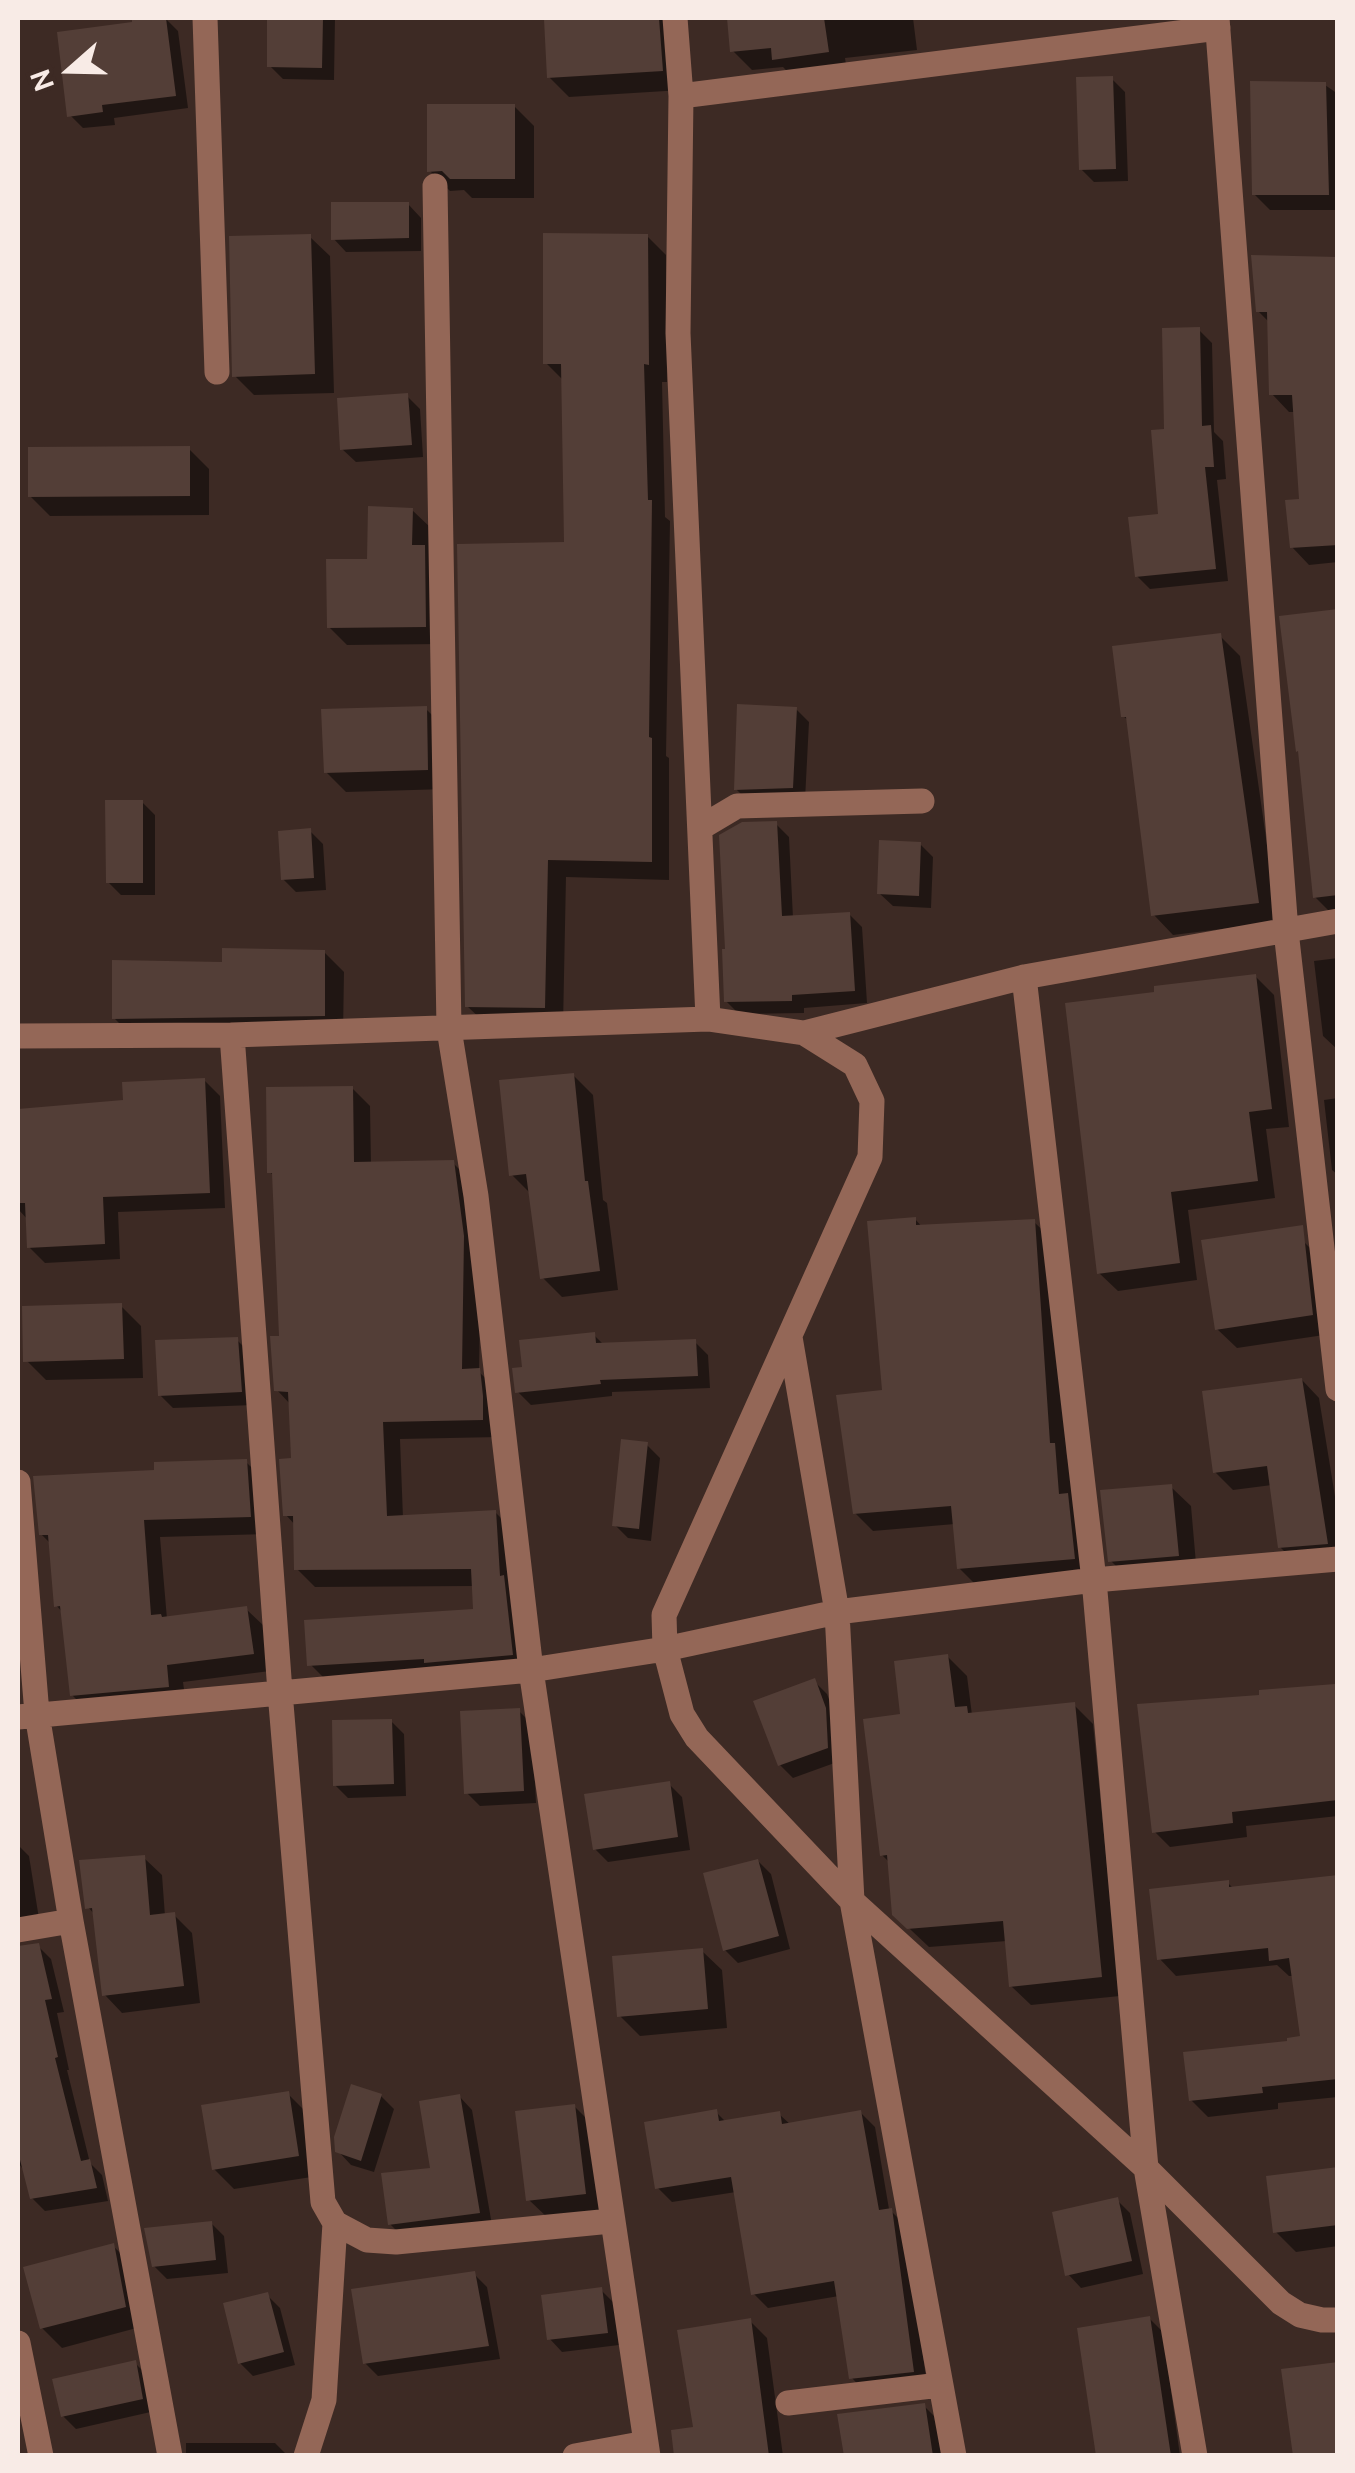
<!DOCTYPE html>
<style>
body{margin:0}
#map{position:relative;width:1355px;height:2473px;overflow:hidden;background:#3d2a24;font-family:Ubuntu,sans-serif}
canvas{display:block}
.frame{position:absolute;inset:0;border:20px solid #f8ebe6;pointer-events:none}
.north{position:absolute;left:20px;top:20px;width:100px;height:100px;-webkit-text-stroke:8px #3d2a24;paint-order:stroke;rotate:250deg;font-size:28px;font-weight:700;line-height:40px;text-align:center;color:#f8ebe6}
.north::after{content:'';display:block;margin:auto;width:35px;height:45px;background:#f8ebe6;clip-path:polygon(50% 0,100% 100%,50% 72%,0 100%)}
</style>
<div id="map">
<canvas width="1355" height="2473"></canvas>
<div class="frame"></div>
<div class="north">N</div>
</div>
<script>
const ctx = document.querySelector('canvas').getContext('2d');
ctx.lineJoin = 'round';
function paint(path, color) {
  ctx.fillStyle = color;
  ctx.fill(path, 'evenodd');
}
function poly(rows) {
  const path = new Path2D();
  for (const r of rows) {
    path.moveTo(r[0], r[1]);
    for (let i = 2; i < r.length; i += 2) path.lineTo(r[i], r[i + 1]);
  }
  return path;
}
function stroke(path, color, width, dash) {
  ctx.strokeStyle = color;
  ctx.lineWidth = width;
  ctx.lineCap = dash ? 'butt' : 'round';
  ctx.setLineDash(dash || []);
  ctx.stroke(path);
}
const shadow = poly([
 [165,18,178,31,188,108,114,118,115,125,83,128,70,115,60,34],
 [270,18,335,18,334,80,283,79,270,66],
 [610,18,662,18,679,35,682,90,569,97,549,77,546,21],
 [913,18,917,50,845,58,847,71,794,78,783,67,752,70,733,51,730,19],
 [1100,18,1165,18,1102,20],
 [1112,79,1125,92,1128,181,1094,182,1081,169],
 [1325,85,1338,94,1338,210,1270,210,1254,194],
 [514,106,534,126,534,198,472,198,464,190,450,191,430,171],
 [408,204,421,218,421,251,346,252,333,238],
 [647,236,666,255,667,382,662,382,665,517,670,521,666,756,669,758,669,880,566,877,563,1026,486,1024,467,1006,567,545,564,381,546,363],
 [310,237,330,256,334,393,254,395,235,376],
 [1338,260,1338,562,1309,565,1292,547,1302,502,1296,412,1289,412,1272,394,1270,323,1258,311],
 [1199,330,1212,343,1214,432,1223,441,1226,479,1217,480,1228,581,1150,589,1137,576,1161,516,1167,432],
 [407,396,420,409,423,457,356,462,342,449],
 [189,449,209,469,209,515,50,516,30,496],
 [412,510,431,528,443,644,347,645,329,627,369,561],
 [1338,611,1338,915,1334,916,1315,897],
 [1220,636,1240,656,1278,922,1173,935,1154,915,1129,721,1123,716],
 [426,709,446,729,447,789,346,792,326,772],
 [796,709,809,722,805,800,749,802,736,789],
 [142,802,155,815,155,895,121,895,108,882],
 [776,824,789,837,793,918,849,914,862,927,867,1003,804,1008,804,1013,739,1014,726,1001,728,952],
 [310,831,323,844,326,890,296,892,283,879],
 [920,844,933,857,931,908,893,906,879,893],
 [324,952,344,972,343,1034,134,1038,114,1018],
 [1338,958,1338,1050,1323,1036,1314,961],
 [1256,977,1274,995,1289,1127,1266,1129,1275,1198,1188,1210,1197,1280,1118,1291,1099,1273,1157,994],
 [573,1075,593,1095,603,1200,607,1203,618,1290,562,1297,542,1277,532,1195,511,1174],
 [204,1080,220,1096,225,1208,118,1212,120,1259,45,1263,29,1247,28,1220,18,1209,18,1111,126,1102],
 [352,1088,370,1106,371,1164,453,1163,471,1181,481,1256,479,1372,497,1389,500,1437,400,1439,403,1518,495,1512,513,1530,530,1673,328,1682,310,1664,475,1612,474,1586,315,1587,297,1569,296,1526,286,1515,293,1461,291,1405,277,1390,281,1338,275,1177,270,1172],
 [1338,1098,1338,1175,1332,1170,1324,1100],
 [915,1219,923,1228,1034,1222,1052,1239,1067,1458,1072,1463,1092,1576,977,1586,959,1568,955,1524,873,1531,855,1513,885,1392],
 [1292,1230,1312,1250,1324,1335,1237,1348,1217,1329],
 [121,1306,141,1326,143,1378,46,1380,26,1360],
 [594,1335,605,1346,695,1342,708,1355,710,1388,612,1392,612,1396,531,1405,518,1392,524,1370],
 [237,1340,250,1353,254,1405,173,1408,160,1395],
 [1302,1380,1319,1398,1338,1515,1338,1561,1298,1565,1280,1547,1272,1485,1233,1490,1215,1472],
 [647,1445,660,1458,651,1541,628,1538,615,1525],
 [246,1462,264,1480,268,1534,160,1537,167,1619,246,1609,264,1626,270,1671,183,1682,186,1704,90,1713,72,1695,63,1613,56,1605,51,1544,41,1534],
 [1171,1487,1191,1506,1197,1575,1131,1581,1111,1561],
 [947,1656,967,1676,972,1715,1074,1705,1093,1724,1120,1996,1031,2005,1011,1986,1007,1941,929,1947,894,1914,890,1863,882,1855,903,1716],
 [814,1681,827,1694,838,1723,840,1761,793,1778,780,1765],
 [1334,1687,1338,1691,1338,1816,1246,1826,1247,1837,1170,1847,1155,1832,1262,1698],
 [519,1711,532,1724,536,1803,480,1806,467,1793],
 [391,1721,404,1734,406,1796,348,1798,335,1785],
 [669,1784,682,1797,690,1850,608,1862,595,1849],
 [18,1845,29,1856,40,1925,18,1937],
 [144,1858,162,1875,165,1916,174,1915,192,1933,200,2003,122,2013,105,1995,95,1915,88,1907],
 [758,1861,771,1874,790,1949,738,1963,725,1950],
 [1338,1878,1338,2097,1278,2103,1278,2109,1208,2117,1191,2100,1303,2038,1294,1976,1289,1976,1277,1965,1176,1976,1159,1958,1228,1883,1234,1889],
 [38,1946,51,1959,64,2012,57,2013,69,2070,67,2070,90,2163,102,2175,108,2201,45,2211,32,2198,23,2169,18,2163,18,1948],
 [702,1951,722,1970,727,2028,640,2036,620,2016],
 [288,2094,308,2114,318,2176,234,2189,214,2169],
 [381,2096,394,2109,374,2172,351,2165,338,2151],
 [459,2096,472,2110,492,2225,403,2237,390,2224,433,2170],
 [574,2106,594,2126,604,2213,549,2219,529,2200],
 [716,2112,727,2123,779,2114,791,2125,861,2113,875,2127,889,2209,905,2225,927,2385,866,2393,852,2378,839,2296,768,2308,754,2294,736,2192,672,2202,658,2188],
 [1338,2169,1338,2246,1296,2252,1276,2232],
 [1117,2200,1130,2213,1143,2274,1081,2288,1068,2274],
 [211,2223,224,2236,228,2273,167,2279,154,2266],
 [113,2246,133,2265,144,2326,62,2348,42,2328],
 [474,2274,487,2287,500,2359,378,2376,365,2363],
 [601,2290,614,2303,619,2345,562,2352,549,2338],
 [267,2295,280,2308,295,2365,253,2376,240,2363],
 [1150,2319,1163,2332,1180,2456,1099,2456],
 [750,2321,767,2338,783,2456,677,2456,696,2429],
 [135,2363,148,2376,155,2411,76,2429,63,2416],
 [924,2406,944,2426,948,2456,846,2456],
 [186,2443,275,2443,288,2456,186,2456]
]);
const building = poly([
 [166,18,176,96,102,105,103,112,67,117,57,32,132,22,132,19],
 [267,18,323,18,322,68,267,67],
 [564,18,659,18,663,71,547,78,544,19],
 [727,18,824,18,829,52,772,60,771,48,730,52],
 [1113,76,1116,169,1079,170,1076,77],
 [1250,81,1326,82,1329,195,1252,195],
 [427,104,515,104,515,179,450,179,442,171,427,172],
 [331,202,409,202,409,238,331,240],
 [543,233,648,234,649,365,644,364,648,500,652,500,649,737,652,738,652,862,548,860,545,1008,465,1007,457,544,564,542,561,364,543,364],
 [311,234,315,374,232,377,229,236],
 [1251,255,1338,257,1338,545,1290,548,1285,500,1299,499,1292,395,1269,395,1267,312,1256,312],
 [1200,327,1202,426,1211,425,1214,467,1205,467,1216,569,1135,577,1128,517,1158,514,1151,430,1164,429,1162,328],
 [408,393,412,445,340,450,337,398],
 [190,446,190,496,28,497,28,447],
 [368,506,413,508,412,545,425,545,426,627,327,628,326,559,367,559],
 [1338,609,1338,895,1313,898,1298,751,1296,752,1279,616],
 [1221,633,1259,903,1151,916,1126,717,1121,717,1112,646],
 [737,704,797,707,793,788,734,790],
 [427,706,428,770,324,773,321,709],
 [105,800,143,800,143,883,106,883],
 [777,821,782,916,850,912,855,991,792,995,792,1001,724,1002,722,949,725,949,719,835,742,822],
 [311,828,314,878,281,880,278,831],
 [879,840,921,842,919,896,877,894],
 [222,948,325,950,325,1016,112,1019,112,960,222,962],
 [1256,974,1272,1109,1249,1112,1258,1181,1171,1192,1180,1263,1097,1274,1065,1003,1154,992,1154,986],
 [574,1073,585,1181,588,1181,600,1271,540,1279,526,1174,509,1176,499,1080],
 [205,1078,210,1193,103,1197,105,1244,27,1248,25,1203,18,1203,18,1109,123,1100,122,1082],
 [353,1086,354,1162,454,1160,464,1236,462,1369,480,1368,483,1396,483,1420,383,1422,387,1516,496,1510,500,1576,504,1575,513,1655,424,1663,424,1659,307,1666,304,1620,473,1609,471,1569,294,1570,293,1516,283,1516,279,1459,291,1458,288,1392,274,1391,270,1336,279,1336,272,1173,267,1173,266,1087],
 [916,1217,916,1225,1035,1219,1050,1443,1055,1443,1059,1494,1068,1493,1075,1559,957,1569,951,1506,853,1514,836,1395,882,1390,867,1221],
 [1303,1225,1313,1315,1215,1330,1201,1240],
 [122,1303,124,1359,23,1362,22,1306],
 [595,1332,596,1343,696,1339,698,1376,600,1380,601,1384,515,1393,512,1368,522,1367,519,1340],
 [238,1337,242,1392,158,1396,155,1340],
 [1302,1378,1328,1544,1278,1548,1267,1466,1213,1473,1202,1391],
 [621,1439,648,1442,639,1529,612,1526],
 [247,1459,251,1517,144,1520,151,1615,161,1614,162,1617,247,1606,254,1654,167,1665,169,1687,70,1696,60,1606,54,1607,48,1535,39,1535,33,1476,154,1470,154,1462],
 [1172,1484,1179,1556,1108,1562,1100,1490],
 [948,1654,955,1707,967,1706,968,1713,1075,1702,1102,1977,1009,1987,1003,1921,907,1929,892,1915,887,1855,880,1856,863,1719,900,1714,894,1661],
 [815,1678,826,1708,828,1748,778,1766,753,1701],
 [1335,1684,1338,1800,1232,1812,1233,1823,1152,1833,1137,1704,1259,1695,1259,1690],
 [520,1708,524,1791,464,1794,460,1711],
 [392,1719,394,1784,333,1786,332,1720],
 [670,1781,678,1837,593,1850,584,1794],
 [145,1855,150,1915,175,1912,184,1986,102,1996,92,1908,85,1909,79,1860],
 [758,1859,779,1936,723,1951,703,1873],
 [1338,1875,1338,2079,1262,2087,1263,2093,1189,2101,1183,2052,1287,2041,1287,2038,1300,2036,1289,1958,1269,1961,1268,1948,1157,1960,1149,1889,1229,1880,1229,1887],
 [39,1943,52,1999,45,2000,58,2057,55,2058,81,2161,90,2159,97,2188,30,2199,18,2152,18,1946],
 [703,1948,708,2009,617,2017,612,1956],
 [351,2084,382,2094,361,2161,335,2152,334,2137],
 [289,2091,299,2156,212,2170,201,2105],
 [460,2094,480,2213,388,2225,381,2173,430,2168,419,2101],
 [575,2104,586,2194,526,2201,515,2111],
 [717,2109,719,2121,780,2111,782,2124,861,2110,879,2210,892,2208,914,2372,849,2379,834,2281,751,2295,731,2177,655,2189,644,2122],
 [1338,2167,1338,2225,1273,2233,1266,2176],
 [1118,2197,1132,2261,1065,2276,1052,2212],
 [212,2221,216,2260,152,2267,144,2228],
 [114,2243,126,2307,40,2329,23,2267],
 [475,2271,489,2346,363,2364,351,2289],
 [602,2287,608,2333,547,2340,541,2295],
 [268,2292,284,2352,238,2364,223,2303],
 [1150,2316,1171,2456,1096,2456,1077,2328],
 [751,2318,769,2456,674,2456,671,2430,693,2427,677,2330],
 [136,2360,143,2399,61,2417,52,2379],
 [1338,2362,1338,2456,1293,2456,1281,2369],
 [925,2403,933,2456,844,2456,837,2414]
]);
const minor = poly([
 [205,18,217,372],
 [675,18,681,96,678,333,708,1019],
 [1217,18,1286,931,1338,1389],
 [681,96,1218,28],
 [435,186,449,1029,476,1196,531,1670,648,2456],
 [700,828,737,806,922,801],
 [1024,977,1094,1580,1146,2168,1195,2456],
 [804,1033,1024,977,1338,921],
 [232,1035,280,1692,323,2202,335,2223,367,2240,396,2242,611,2221],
 [18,1036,232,1035,708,1019,804,1033,855,1065,872,1101,870,1157,664,1615,665,1649,682,1714,697,1738,852,1901,1146,2168,1281,2303,1300,2315,1322,2320,1338,2320],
 [790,1337,837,1612,852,1901,954,2456],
 [18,1482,37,1714,71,1921,170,2456],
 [18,1717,531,1670,665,1649,837,1612,1094,1580,1338,1559],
 [18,1930,71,1921],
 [18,2343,41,2456],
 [788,2403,940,2385],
 [306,2456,324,2400,335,2223],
 [575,2456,646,2443]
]);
paint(shadow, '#0007');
paint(building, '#533e37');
stroke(minor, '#946757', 25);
</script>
